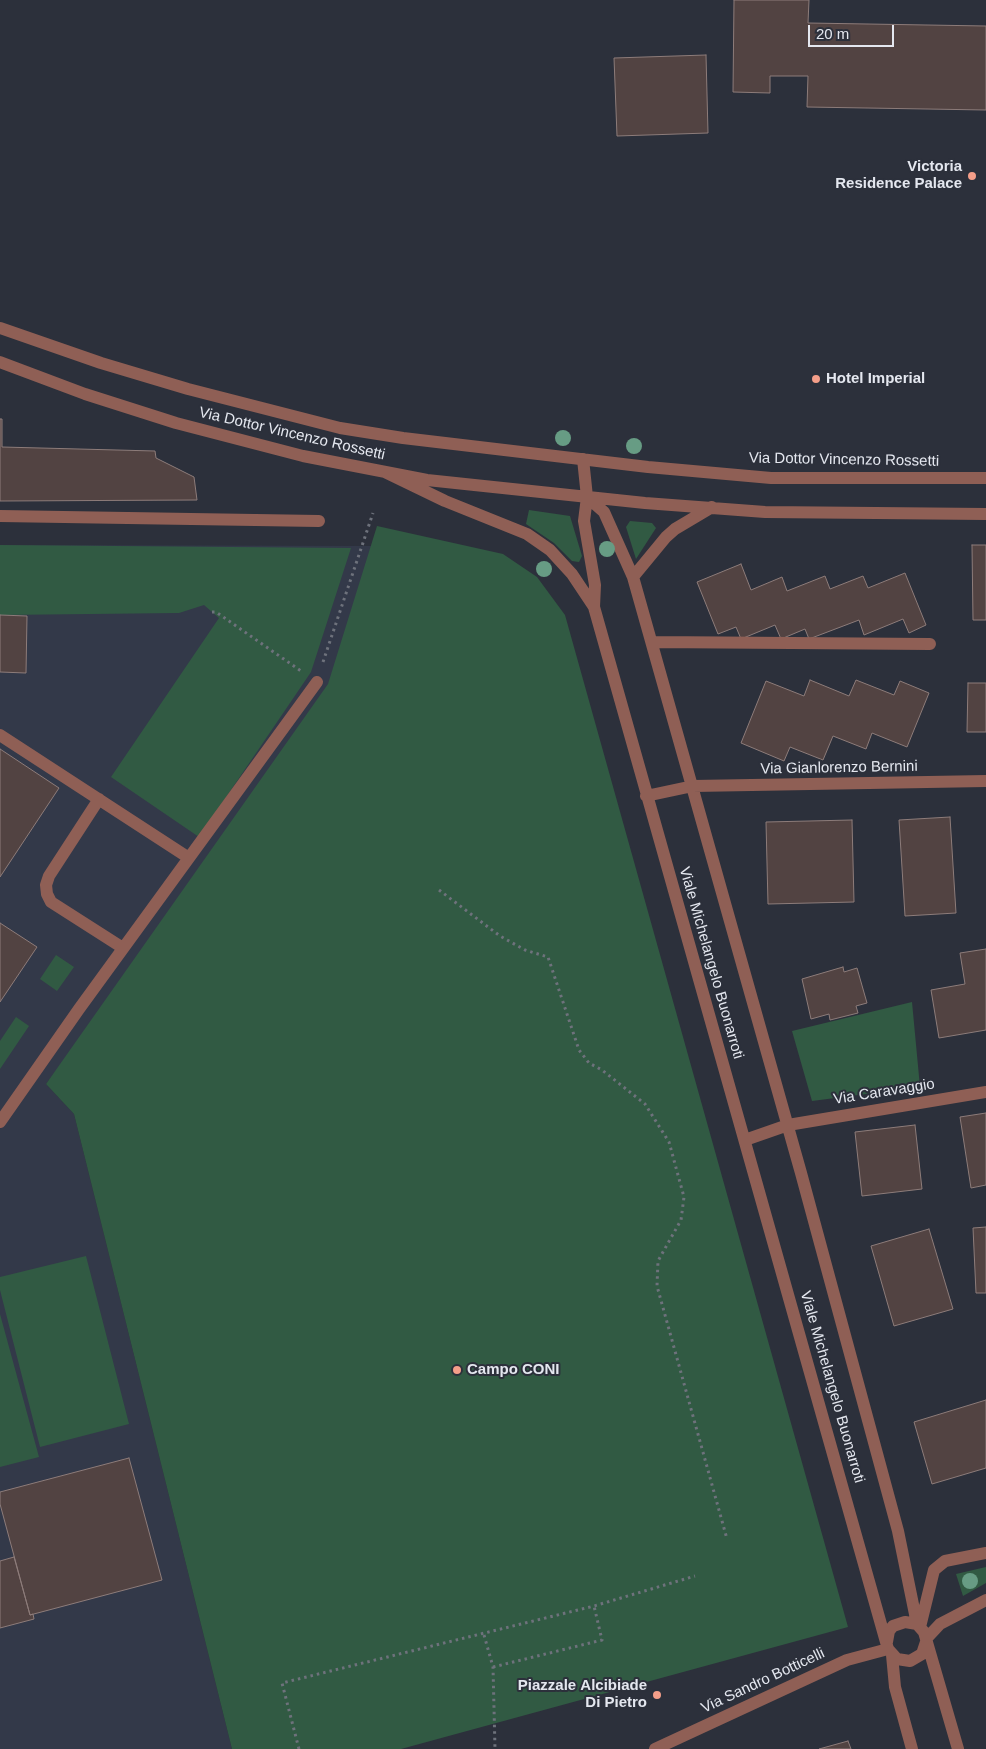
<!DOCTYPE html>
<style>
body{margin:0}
#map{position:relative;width:986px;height:1749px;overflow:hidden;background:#2c303b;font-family:Helvetica,sans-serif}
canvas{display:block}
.scale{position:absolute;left:808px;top:25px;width:86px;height:22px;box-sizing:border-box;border:2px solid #e4e7ef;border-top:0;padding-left:6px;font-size:15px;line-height:18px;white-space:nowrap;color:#e4e7ef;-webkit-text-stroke:4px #2c303b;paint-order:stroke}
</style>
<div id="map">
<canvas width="986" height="1749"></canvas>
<div class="scale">20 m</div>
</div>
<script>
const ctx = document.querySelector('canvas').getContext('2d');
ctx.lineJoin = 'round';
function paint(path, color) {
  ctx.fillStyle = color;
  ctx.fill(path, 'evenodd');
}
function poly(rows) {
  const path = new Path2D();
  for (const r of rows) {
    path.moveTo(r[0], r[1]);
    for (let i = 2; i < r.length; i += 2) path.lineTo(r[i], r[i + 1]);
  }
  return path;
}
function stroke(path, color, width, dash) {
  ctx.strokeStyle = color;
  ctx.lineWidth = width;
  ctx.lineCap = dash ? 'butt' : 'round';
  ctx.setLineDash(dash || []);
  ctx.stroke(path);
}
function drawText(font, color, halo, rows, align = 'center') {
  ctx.font = font + ' Helvetica,sans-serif';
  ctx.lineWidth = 4;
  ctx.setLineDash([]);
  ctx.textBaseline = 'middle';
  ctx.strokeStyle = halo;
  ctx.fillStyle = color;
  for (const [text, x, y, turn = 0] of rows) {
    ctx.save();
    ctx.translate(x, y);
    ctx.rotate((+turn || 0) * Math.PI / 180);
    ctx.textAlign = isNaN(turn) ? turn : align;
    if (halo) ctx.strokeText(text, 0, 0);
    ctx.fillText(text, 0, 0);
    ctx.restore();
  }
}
const built = poly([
 [0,545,379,546,451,550,46,1084,74,1114,232,1749,0,1749]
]);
const green = poly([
 [529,510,570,516,582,556,579,562,572,561,554,543,526,524],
 [630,521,652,523,656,528,636,559,626,527],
 [377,526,503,554,537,577,565,615,848,1627,401,1749,232,1749,74,1114,46,1084,328,684],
 [0,545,351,548,311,672,199,837,111,777,219,618,204,605,179,613,0,615],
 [56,955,74,967,57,991,40,979],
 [912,1002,920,1087,812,1101,792,1031],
 [16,1017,29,1026,0,1069,0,1041],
 [86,1256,129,1424,40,1447,0,1290,0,1277],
 [0,1314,39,1457,0,1467],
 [986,1567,986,1583,963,1596,956,1574]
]);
const building = poly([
 [734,0,809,0,808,23,986,26,986,110,807,107,808,76,770,76,770,93,733,92,734,0],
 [706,55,708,133,617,136,614,58,706,55],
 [0,419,2,419,2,447,155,451,156,458,194,477,197,500,0,501,0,419],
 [972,545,986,545,986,620,973,620,972,545],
 [741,564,751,590,782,577,787,591,825,576,830,589,863,576,868,588,905,573,926,625,909,633,903,619,864,635,859,620,809,639,805,629,781,639,775,625,741,639,736,627,718,634,697,582,741,564],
 [0,615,27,616,26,673,0,672,0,615],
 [810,680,849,696,856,680,894,695,900,681,929,693,907,747,872,733,866,749,833,736,823,760,790,747,784,761,741,743,766,681,804,696,810,680],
 [968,683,986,683,986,732,967,732,968,683],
 [0,749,59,788,0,877,0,749],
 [950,817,956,913,905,916,899,820,950,817],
 [852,820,854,902,768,904,766,822,852,820],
 [0,923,37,947,0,1002,0,923],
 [986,949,986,1030,939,1038,931,990,965,984,960,953,986,949],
 [843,967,844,972,857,968,867,1003,856,1006,858,1013,830,1020,829,1014,811,1019,802,979,843,967],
 [986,1113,986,1185,971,1188,960,1117,986,1113],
 [915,1125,922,1189,862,1196,855,1132,915,1125],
 [986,1227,986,1293,976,1293,973,1228,986,1227],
 [929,1229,953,1309,894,1326,871,1246,929,1229],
 [986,1400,986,1468,932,1484,914,1422,986,1400],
 [129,1458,162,1580,30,1615,0,1504,0,1492,129,1458],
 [14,1557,30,1615,33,1614,34,1619,0,1628,0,1561,14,1557],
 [848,1741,851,1749,819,1749,848,1741]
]);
const path = poly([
 [212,612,216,612,301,671],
 [323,662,373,513],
 [439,890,500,936,525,950,548,957,579,1050,589,1063,602,1070,645,1104,669,1142,684,1197,681,1220,658,1261,657,1286,727,1539],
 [484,1635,493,1667,495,1749],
 [493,1667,602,1640,594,1606],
 [299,1749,282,1683,594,1606,695,1576]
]);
const minor = poly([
 [0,328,101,363,188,389,340,428,403,438,648,467,771,478,986,478],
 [0,362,85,394,176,423,303,456,427,480,645,503,765,512,986,514],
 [583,459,587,497,584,521,595,585,594,607],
 [385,472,445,501,527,534,550,550,572,574,594,607,888,1649,897,1659,910,1661,922,1654,926,1642],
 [587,497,604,512,633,577,801,1173,898,1531,917,1624],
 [0,516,319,521],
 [633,577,666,537,675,529,712,507],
 [652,642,930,644],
 [0,735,189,858],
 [646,796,693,786,986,781],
 [99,799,49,876,46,885,47,894,51,902,123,948],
 [0,1122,79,1009,317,682],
 [745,1140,788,1125,986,1092],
 [920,1627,934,1570,945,1561,986,1553],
 [926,1639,940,1624,986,1600],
 [887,1642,889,1631,893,1626,905,1622,917,1624,924,1632,958,1749],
 [892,1655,895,1687,912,1749],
 [655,1749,847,1660,888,1649]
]);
const trees = [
 [563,438],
 [634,446],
 [607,549],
 [544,569],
 [970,1581]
];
const markers = [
 [972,176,5,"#f49e89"],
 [816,379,5,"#f49e89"],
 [457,1370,5,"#f49e89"],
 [657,1695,5,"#f49e89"]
];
const poiNames = [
 ["Victoria",962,167],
 ["Residence Palace",962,184],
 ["Hotel Imperial",826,379,"left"],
 ["Campo CONI",467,1370,"left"],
 ["Piazzale Alcibiade",647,1686],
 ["Di Pietro",647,1703]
];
const streetNames = [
 ["Via Dottor Vincenzo Rossetti",292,434,13],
 ["Via Dottor Vincenzo Rossetti",844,460,1],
 ["Via Gianlorenzo Bernini",839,768,-1],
 ["Viale Michelangelo Buonarroti",711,963,74],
 ["Via Caravaggio",884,1092,-9],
 ["Viale Michelangelo Buonarroti",832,1387,74],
 ["Via Sandro Botticelli",763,1681,-25]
];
paint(built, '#333949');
paint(green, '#315a43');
paint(building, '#524342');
stroke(building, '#8d7c7a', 1);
stroke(path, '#6e727c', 3, [2.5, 4]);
stroke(minor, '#8f5f55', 12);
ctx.fillStyle = '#679c84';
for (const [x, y] of trees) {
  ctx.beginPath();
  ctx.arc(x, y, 8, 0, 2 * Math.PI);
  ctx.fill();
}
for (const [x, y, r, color] of markers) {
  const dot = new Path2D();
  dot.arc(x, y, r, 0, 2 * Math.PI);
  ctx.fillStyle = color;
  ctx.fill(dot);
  stroke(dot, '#2c303b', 2);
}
drawText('bold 15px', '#e4e7ef', '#2c303b', poiNames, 'right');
drawText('15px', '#e4e7ef', '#2c303b', streetNames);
</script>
